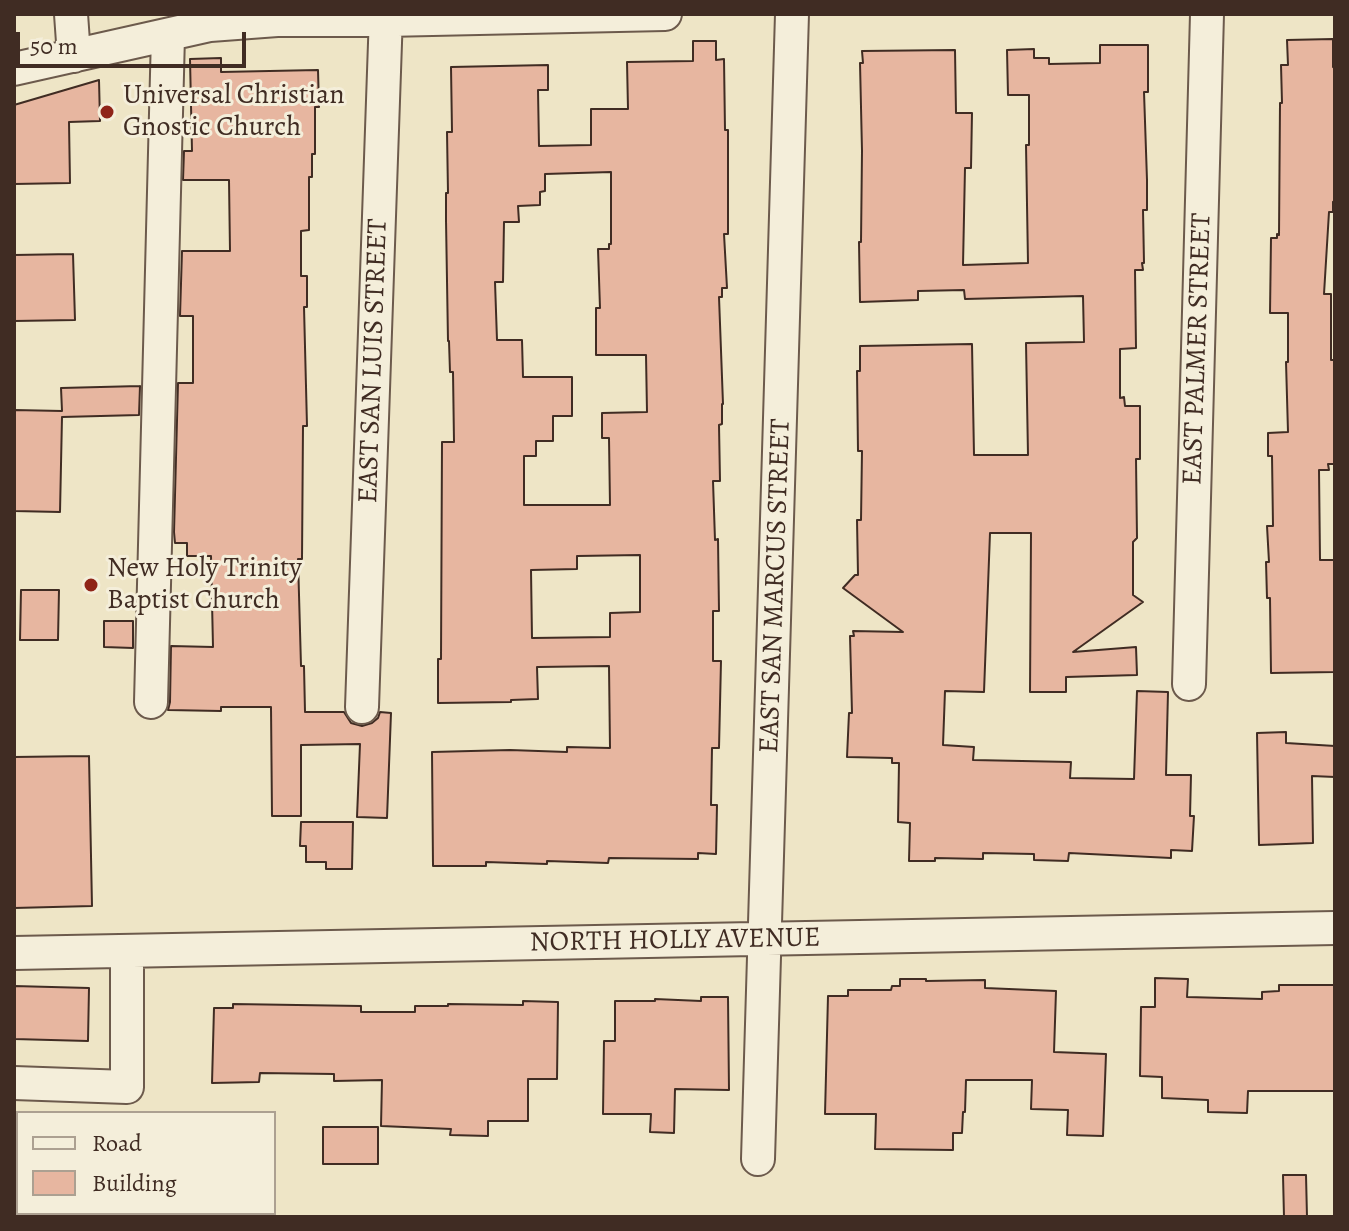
<!DOCTYPE html>
<style>
body{margin:0}
#map{position:relative;width:1349px;height:1231px;overflow:hidden;background:#eee5c6;font-family:Alegreya,serif}
canvas{display:block}
.frame{position:absolute;inset:0;border:16px solid #402c23;pointer-events:none}
.legend{position:absolute;left:16px;top:1111px;width:260px;height:104px;box-sizing:border-box;background:#f4eeda;border:2px solid #aca091;margin:0;padding:10px 14px;list-style:none;font-size:24px;color:#402c23}
.legend li{display:flex;align-items:center;gap:16px;height:40px}
.legend b{width:40px;border:2px solid #aca091}
.scale{position:absolute;left:16px;top:32px;width:230px;height:36px;box-sizing:border-box;border:4px solid #402c23;border-top:0;padding-left:10px;font-size:24px;line-height:28px;white-space:nowrap;color:#402c23;-webkit-text-stroke:6px #f4eeda;paint-order:stroke}
</style>
<div id="map">
<canvas width="1349" height="1231"></canvas>
<div class="frame"></div>
<ul class="legend">
<li><b style="height:10px;background:#f4eeda"></b>Road</li>
<li><b style="height:22px;background:#e7b6a0"></b>Building</li>
</ul>
<div class="scale">50 m</div>
</div>
<script>
const ctx = document.querySelector('canvas').getContext('2d');
ctx.lineJoin = 'round';
function paint(path, color) {
  ctx.fillStyle = color;
  ctx.fill(path, 'evenodd');
}
function poly(rows) {
  const path = new Path2D();
  for (const r of rows) {
    path.moveTo(r[0], r[1]);
    for (let i = 2; i < r.length; i += 2) path.lineTo(r[i], r[i + 1]);
  }
  return path;
}
function stroke(path, color, width, dash) {
  ctx.strokeStyle = color;
  ctx.lineWidth = width;
  ctx.lineCap = dash ? 'butt' : 'round';
  ctx.setLineDash(dash || []);
  ctx.stroke(path);
}
function drawText(font, color, halo, rows, align = 'center') {
  ctx.font = font + ' Alegreya,serif';
  ctx.lineWidth = 6;
  ctx.setLineDash([]);
  ctx.textBaseline = 'middle';
  ctx.strokeStyle = halo;
  ctx.fillStyle = color;
  for (const [text, x, y, turn = 0] of rows) {
    ctx.save();
    ctx.translate(x, y);
    ctx.rotate((+turn || 0) * Math.PI / 180);
    ctx.textAlign = isNaN(turn) ? turn : align;
    if (halo) ctx.strokeText(text, 0, 0);
    ctx.fillText(text, 0, 0);
    ctx.restore();
  }
}
const building = poly([
 [1333,39,1333,67,1335,68,1335,201,1333,202,1333,212,1329,212,1324,294,1331,294,1331,360,1335,360,1335,464,1328,464,1329,470,1319,470,1320,560,1335,560,1335,672,1271,673,1270,598,1267,598,1266,562,1269,562,1267,526,1273,526,1272,456,1268,456,1268,433,1288,432,1286,362,1288,362,1288,313,1270,313,1271,238,1277,238,1277,234,1279,235,1280,103,1282,103,1281,65,1288,65,1287,40,1333,39],
 [693,41,716,41,716,60,724,59,725,130,728,130,728,234,724,234,727,288,722,288,722,297,719,297,723,404,722,404,722,424,719,425,720,481,713,481,715,540,718,539,719,611,713,611,713,661,721,661,719,748,712,748,711,805,717,805,716,854,698,853,698,859,609,858,608,863,547,861,547,864,486,862,486,866,433,866,432,752,510,750,567,752,567,747,610,748,609,666,537,667,538,699,511,700,511,702,438,703,438,659,441,659,442,442,454,442,453,372,450,372,449,341,448,341,446,220,446,193,448,193,447,132,452,132,451,67,548,65,548,90,538,90,539,146,591,145,591,109,628,109,627,62,693,61,693,41],
 [611,172,611,244,609,244,609,249,598,249,600,308,596,308,596,355,646,355,647,412,602,413,602,438,609,438,610,505,524,505,524,456,536,456,536,441,553,441,553,416,572,416,572,377,523,377,522,340,497,340,495,282,503,282,504,222,519,222,518,206,540,205,540,192,545,191,545,174,611,172],
 [640,555,640,612,610,613,610,637,532,638,531,570,577,569,577,556,640,555],
 [1100,45,1148,45,1148,92,1144,92,1147,180,1147,210,1143,210,1144,263,1142,263,1143,270,1135,270,1136,348,1120,349,1120,398,1124,397,1125,406,1140,406,1140,459,1136,459,1137,538,1133,542,1133,595,1143,602,1073,652,1136,647,1137,675,1066,677,1066,692,1030,692,1031,533,990,533,984,692,945,691,943,745,974,747,973,760,1071,762,1070,778,1134,779,1137,691,1168,692,1166,775,1191,775,1190,816,1194,816,1192,851,1171,850,1171,858,1069,853,1068,861,1034,860,1034,854,983,853,983,859,935,858,935,861,909,861,910,823,898,822,899,763,892,763,892,758,847,757,849,713,852,713,850,636,854,636,853,631,903,632,843,588,855,575,858,575,857,520,861,520,862,451,858,451,857,371,860,371,860,346,972,344,974,455,1028,455,1026,343,1084,342,1083,296,965,299,964,290,918,291,918,300,860,302,859,242,861,242,862,151,860,63,863,63,862,51,955,50,956,113,972,113,971,168,965,168,963,265,1028,263,1026,145,1029,145,1029,95,1008,95,1007,50,1034,49,1034,58,1049,58,1049,64,1100,63,1100,45],
 [221,58,221,72,318,70,319,107,315,107,315,154,312,154,312,177,309,177,309,230,301,231,301,276,307,276,307,307,304,307,307,426,303,426,302,559,298,559,301,666,304,666,305,712,344,712,351,723,362,726,372,723,378,718,380,712,391,713,387,818,357,817,360,744,301,745,301,816,272,816,271,707,221,707,221,711,168,710,170,702,171,646,213,647,211,556,187,556,187,543,175,543,174,532,178,383,193,383,193,316,180,316,182,251,230,251,229,180,183,180,184,151,192,151,190,59,221,58],
 [99,80,100,121,69,122,70,183,14,184,14,105,99,80],
 [73,254,75,320,14,321,14,255,73,254],
 [140,386,139,415,62,417,60,512,14,511,14,410,62,411,61,388,140,386],
 [21,590,59,590,58,640,20,640,21,590],
 [104,621,133,621,133,648,104,647,104,621],
 [1286,732,1286,743,1335,746,1335,777,1312,776,1313,843,1259,845,1257,733,1286,732],
 [89,756,92,906,14,908,14,757,89,756],
 [301,822,353,822,352,869,326,869,326,862,306,862,306,846,300,846,301,822],
 [1155,978,1188,979,1187,997,1262,999,1262,992,1279,991,1279,985,1335,985,1335,1091,1248,1091,1247,1113,1208,1112,1208,1100,1162,1098,1162,1077,1140,1076,1141,1007,1155,1007,1155,978],
 [900,979,926,979,926,981,985,980,985,988,1056,991,1054,1052,1106,1054,1103,1136,1067,1135,1068,1110,1031,1109,1032,1080,966,1080,965,1112,963,1112,962,1133,953,1133,953,1150,875,1149,876,1114,825,1114,828,996,848,996,848,990,891,990,892,986,900,986,900,979],
 [14,986,89,988,88,1041,14,1039,14,986],
 [701,997,728,997,729,1090,675,1089,674,1133,650,1132,651,1114,603,1114,604,1041,615,1041,615,1001,655,1001,655,999,701,1001,701,997],
 [523,1001,558,1002,557,1079,528,1079,528,1121,488,1121,488,1136,450,1135,451,1129,381,1126,382,1080,334,1081,334,1074,260,1073,259,1082,212,1083,214,1008,233,1008,233,1004,361,1006,361,1012,415,1012,415,1006,448,1006,448,1004,523,1005,523,1001],
 [323,1127,378,1127,378,1164,323,1164,323,1127],
 [1283,1175,1306,1175,1307,1217,1284,1217,1283,1175]
]);
const minor = poly([
 [71,14,74,56],
 [14,69,210,25,277,20,386,20,665,14],
 [1189,684,1207,14],
 [151,702,168,35],
 [362,707,386,14],
 [14,953,1335,928],
 [14,1083,127,1087,127,951],
 [758,1159,792,14]
]);
const markers = [
 [107,112,8,"#8f2418"],
 [91,585,8,"#8f2418"]
];
const poiNames = [
 ["Universal Christian",123,96],
 ["Gnostic Church",123,128],
 ["New Holy Trinity",107,569],
 ["Baptist Church",107,601]
];
const streetNames = [
 ["EAST PALMER STREET",1198,349,-88],
 ["EAST SAN LUIS STREET",374,361,-88],
 ["EAST SAN MARCUS STREET",776,586,-88],
 ["NORTH HOLLY AVENUE",675,941,-1]
];
paint(building, '#e7b6a0');
stroke(building, '#402c23', 2);
stroke(minor, '#6c5a4c', 36);
stroke(minor, '#f4eeda', 32);
for (const [x, y, r, color] of markers) {
  const dot = new Path2D();
  dot.arc(x, y, r, 0, 2 * Math.PI);
  ctx.fillStyle = color;
  ctx.fill(dot);
  stroke(dot, '#f4eeda', 3);
}
drawText('28px', '#402c23', '#f4eeda', poiNames, 'left');
drawText('28px', '#402c23', '#f4eeda', streetNames);
</script>
